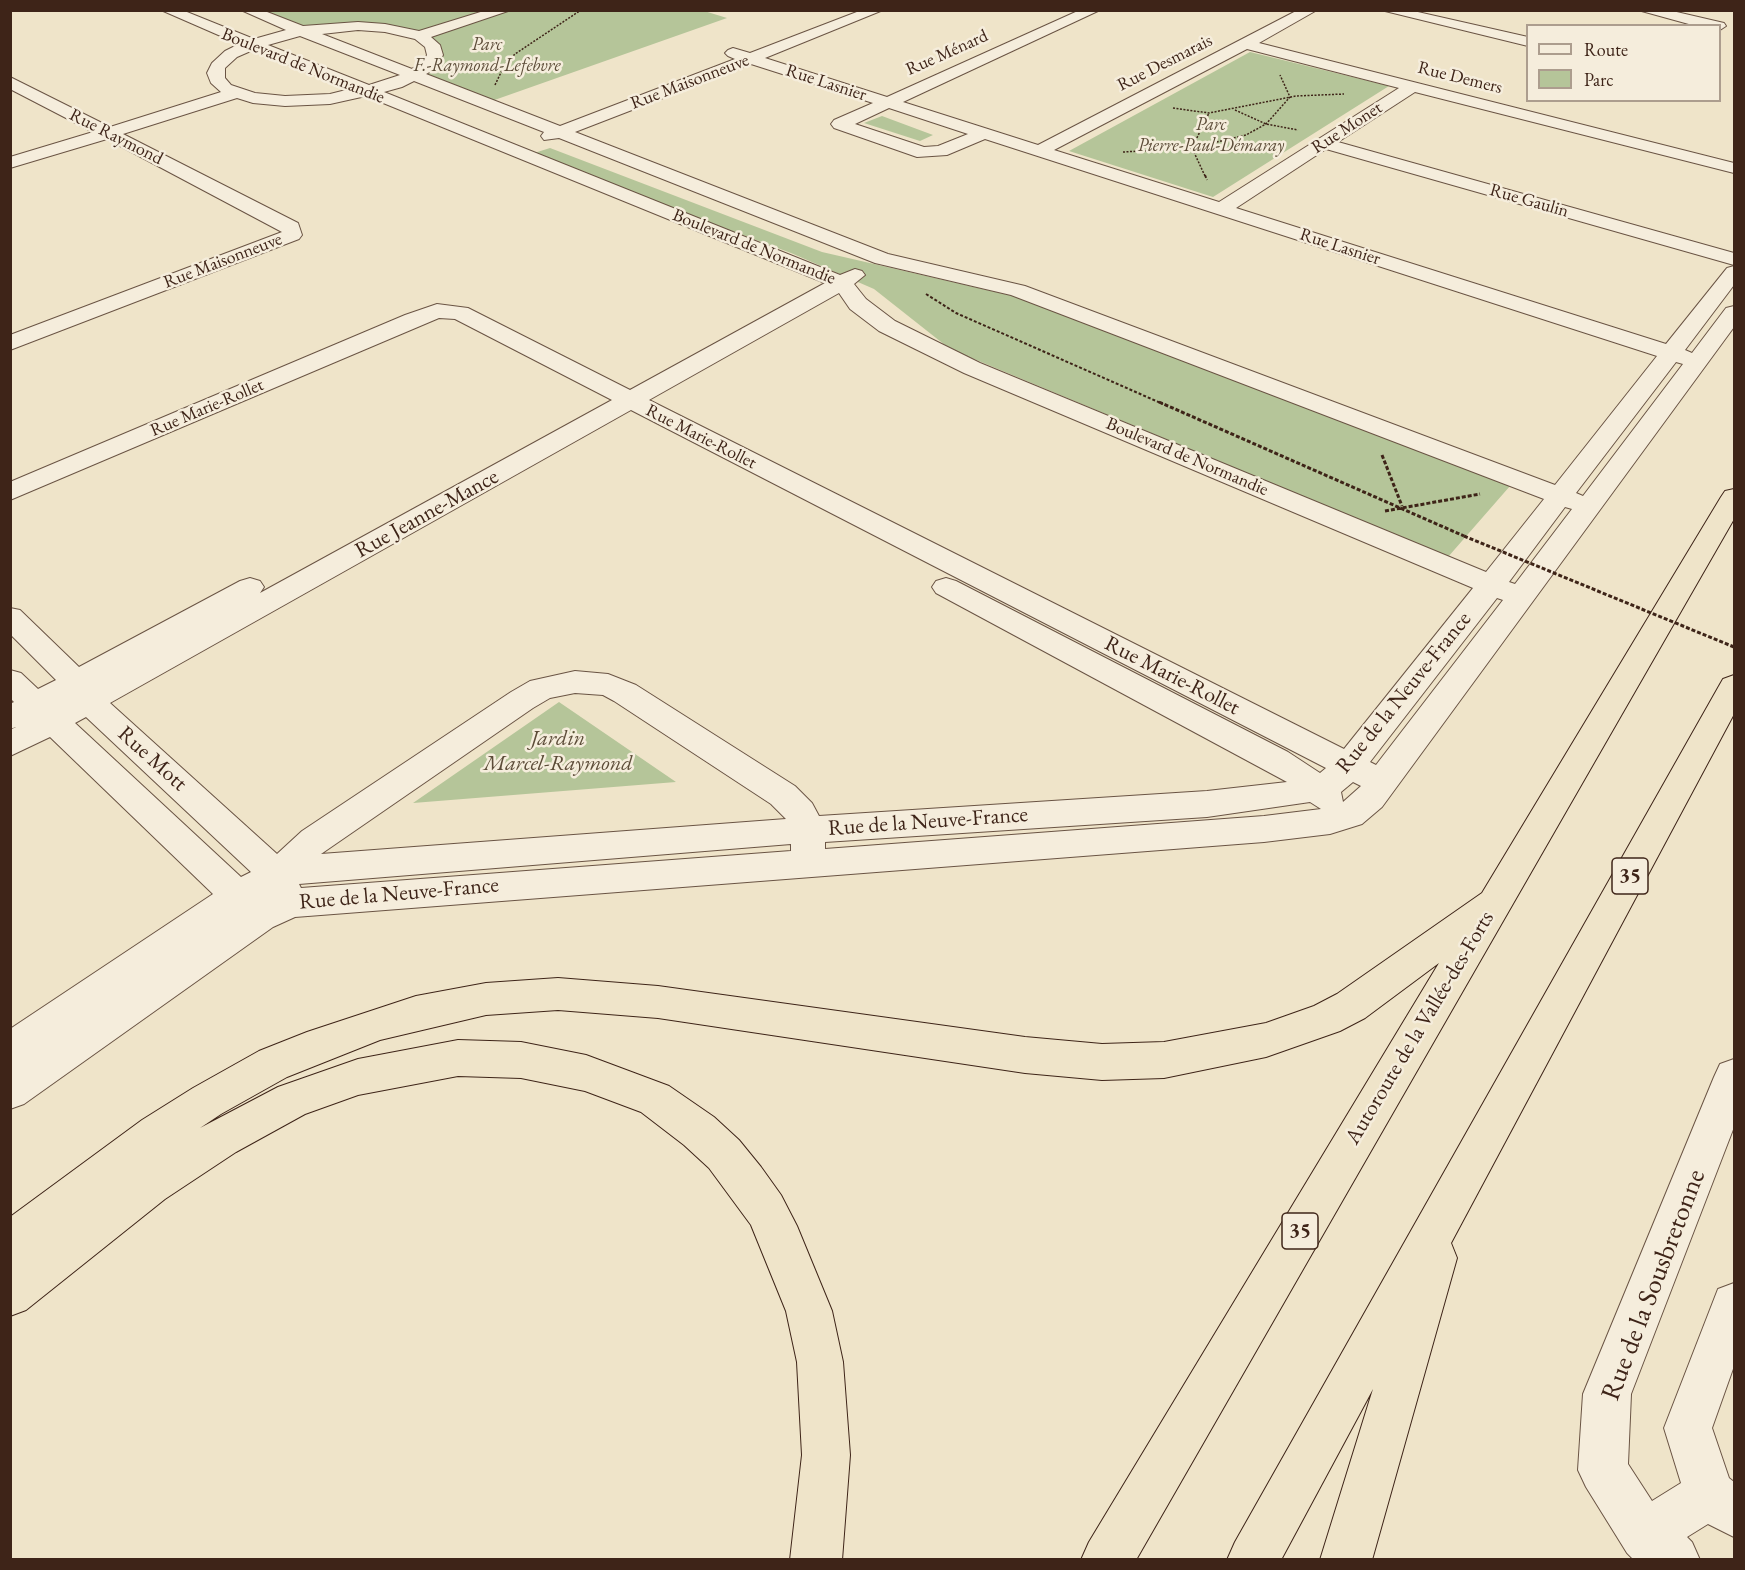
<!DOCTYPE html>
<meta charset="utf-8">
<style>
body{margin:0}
#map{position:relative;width:1745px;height:1570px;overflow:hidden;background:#efe4c9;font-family:"EB Garamond",serif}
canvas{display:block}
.frame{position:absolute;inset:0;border:12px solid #3e2418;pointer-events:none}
.legend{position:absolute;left:1526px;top:24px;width:195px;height:78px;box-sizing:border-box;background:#f5eddc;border:2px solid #ac9d8e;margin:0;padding:8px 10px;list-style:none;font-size:18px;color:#3e2418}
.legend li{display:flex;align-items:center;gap:12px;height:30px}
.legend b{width:30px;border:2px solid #ac9d8e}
</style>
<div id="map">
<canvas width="1745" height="1570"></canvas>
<div class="frame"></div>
<ul class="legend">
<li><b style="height:8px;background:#f5eddc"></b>Route</li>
<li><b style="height:16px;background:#b5c599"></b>Parc</li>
</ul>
</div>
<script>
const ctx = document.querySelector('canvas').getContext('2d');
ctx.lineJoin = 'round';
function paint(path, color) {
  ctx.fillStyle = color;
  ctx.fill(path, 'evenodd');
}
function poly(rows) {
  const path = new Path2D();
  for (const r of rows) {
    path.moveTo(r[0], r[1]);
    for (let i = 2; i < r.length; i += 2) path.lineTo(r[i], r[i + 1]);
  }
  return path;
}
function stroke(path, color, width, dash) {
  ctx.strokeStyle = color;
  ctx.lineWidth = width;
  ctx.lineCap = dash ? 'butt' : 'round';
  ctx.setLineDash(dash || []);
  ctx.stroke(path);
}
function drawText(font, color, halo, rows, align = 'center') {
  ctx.font = font + ' "EB Garamond",serif';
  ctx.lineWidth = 5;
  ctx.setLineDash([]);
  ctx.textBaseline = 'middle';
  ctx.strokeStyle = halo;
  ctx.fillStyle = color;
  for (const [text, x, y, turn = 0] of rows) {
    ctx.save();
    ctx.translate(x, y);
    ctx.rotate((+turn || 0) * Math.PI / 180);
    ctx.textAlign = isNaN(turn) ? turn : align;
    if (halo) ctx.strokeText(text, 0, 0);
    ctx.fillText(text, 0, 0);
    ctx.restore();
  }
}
const green = poly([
 [701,10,727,18,486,103,415,77,436,46,384,27,304,31,251,11],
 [1250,52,1389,86,1213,197,1069,151],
 [882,116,933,135,920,141,864,123],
 [550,148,822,252,1013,296,1510,486,1448,557,950,349,874,289,791,253,528,155],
 [559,702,676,782,413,803]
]);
const pathFar2 = poly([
 [495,85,505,64,515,54,581,10],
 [1173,108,1209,113,1296,96,1344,94],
 [1235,110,1266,124,1298,130],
 [1123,152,1192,148,1246,135,1266,124,1290,97,1280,75],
 [1205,176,1192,148,1209,113]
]);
const pathFar1 = poly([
 [1205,175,1207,180],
 [926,294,956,313,1163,404]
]);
const path = poly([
 [1159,402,1464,536],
 [1382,455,1402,506],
 [1385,511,1480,494]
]);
const minor = poly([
 [161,10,182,10,254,39,286,30,241,10,262,10,303,26,358,22,385,24,419,31,487,10,511,10,431,37,440,45,443,55,435,69,426,74,560,126,735,59,728,56,725,53,728,50,733,48,750,53,862,10,883,10,765,58,887,97,1080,10,1100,10,903,102,1038,145,1298,10,1317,10,1259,43,1734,163,1734,173,1415,92,1338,142,1734,253,1734,265,1326,149,1236,208,1666,344,1727,268,1734,266,1734,285,1685,350,1692,353,1726,308,1734,306,1734,327,1382,807,1362,824,1330,834,1264,842,295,917,273,927,24,1104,10,1109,10,1029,213,894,50,737,10,756,10,730,16,727,10,729,10,704,14,702,10,698,10,670,21,673,38,689,56,680,10,634,10,608,20,610,79,667,240,581,250,578,260,581,264,587,260,593,612,400,455,319,439,318,10,500,10,482,405,315,437,304,468,308,630,390,825,283,366,96,330,104,285,106,253,103,237,98,123,134,298,223,302,235,299,239,10,350,10,335,282,232,107,139,10,168,10,157,93,132,10,89,10,77,110,127,221,92,211,83,207,73,212,63,225,51,239,44,161,10],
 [358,30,385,32,415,39,425,47,427,55,423,63,412,69,322,34,358,30],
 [300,36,400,75,369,85,268,45,300,36],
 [1247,49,1399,88,1219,202,1054,150,1247,49],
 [253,50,350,89,330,94,285,96,255,93,231,85,225,78,225,68,237,57,253,50],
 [751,64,873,103,834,120,831,124,834,128,917,157,947,155,985,139,1657,356,1555,485,1025,286,888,254,575,132,751,64],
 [414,81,544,132,541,136,544,140,559,138,875,263,1011,295,1544,499,1486,572,980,363,895,321,866,299,854,284,865,275,862,271,855,269,840,275,384,92,402,87,414,81],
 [889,108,968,134,938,146,924,147,855,124,889,108],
 [839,293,850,309,879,331,964,373,1473,588,1344,749,649,400,839,293],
 [1676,362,1683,364,1583,496,1576,493,1676,362],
 [631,410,1326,768,1320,773,1288,752,956,581,946,578,936,581,932,587,936,593,1287,782,1207,791,819,816,812,803,795,786,636,685,608,674,575,671,530,681,511,692,302,831,277,854,110,703,631,410],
 [1565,507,1572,509,1515,584,1509,582,1565,507],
 [1497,598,1503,600,1376,765,1370,762,1497,598],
 [575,693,603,695,614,701,771,804,786,819,321,854,533,708,550,698,575,693],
 [86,717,251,872,241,877,75,723,86,717],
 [1353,782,1361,786,1343,802,1341,792,1353,782],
 [1310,802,1321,809,1264,816,825,849,825,842,1207,817,1310,802],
 [791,844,791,851,301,888,299,884,791,844],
 [1381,10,1409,10,1528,37,1528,46,1381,10],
 [1638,10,1668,10,1724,23,1726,26,1720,30,1720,26,1696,26,1638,10],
 [1734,1059,1734,1127,1631,1394,1628,1464,1652,1501,1681,1483,1664,1428,1718,1289,1734,1283,1734,1366,1712,1428,1729,1478,1734,1482,1734,1537,1708,1524,1687,1537,1692,1542,1700,1560,1634,1560,1627,1553,1586,1487,1578,1470,1583,1394,1714,1077,1720,1064,1734,1059]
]);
const motorway = poly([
 [1734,489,1734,519,1136,1560,1081,1560,1089,1542,1439,963,1365,1018,1340,1031,1266,1057,1164,1078,1102,1080,1025,1073,658,1018,558,1010,486,1015,380,1040,287,1077,221,1114,200,1128,278,1087,358,1059,458,1040,521,1042,586,1055,669,1086,714,1117,739,1140,761,1167,781,1195,797,1226,832,1311,843,1362,850,1455,842,1560,790,1560,802,1455,797,1362,786,1311,751,1225,709,1168,684,1145,641,1112,585,1091,521,1078,458,1076,358,1095,305,1114,236,1152,165,1199,26,1310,10,1316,10,1217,142,1120,193,1088,259,1051,307,1032,416,996,486,983,558,978,658,986,1025,1037,1102,1044,1164,1042,1266,1023,1314,1006,1337,994,1482,893,1721,497,1725,491,1734,489],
 [1734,675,1734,714,1451,1243,1457,1258,1372,1560,1320,1560,1373,1389,1281,1560,1227,1560,1235,1542,1719,686,1723,679,1734,675]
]);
const pathBridge = poly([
 [1464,536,1734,647]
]);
const farParknames = [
 ["Parc",487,45],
 ["F.-Raymond-Lefebvre",487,66],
 ["Parc",1211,125],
 ["Pierre-Paul-Démaray",1211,146]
];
const farStreetnames = [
 ["Rue Ménard",947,53,-24],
 ["Rue Desmarais",1165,63,-27],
 ["Boulevard de Normandie",303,66,22],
 ["Rue Demers",1460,78,14],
 ["Rue Maisonneuve",690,82,-21],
 ["Rue Lasnier",826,83,18],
 ["Rue Monet",1347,128,-33],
 ["Rue Raymond",116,137,27],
 ["Rue Gaulin",1529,201,16],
 ["Boulevard de Normandie",754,247,22],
 ["Rue Lasnier",1340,247,18],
 ["Rue Maisonneuve",223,261,-21],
 ["Rue Marie-Rollet",207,408,-23],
 ["Rue Marie-Rollet",701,437,27],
 ["Boulevard de Normandie",1187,457,23]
];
const shields = [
 [1630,876,36],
 [1300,1231,36]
];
const shieldNames = [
 ["35",1630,876],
 ["35",1300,1231]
];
const streetNames = [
 ["Rue Jeanne-Mance",427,514,-29],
 ["Rue Marie-Rollet",1172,676,27],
 ["Rue de la Neuve-France",1404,693,-51],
 ["Rue Mott",152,759,42],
 ["Rue de la Neuve-France",928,822,-4],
 ["Rue de la Neuve-France",399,894,-5],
 ["Autoroute de la Vallée-des-Forts",1420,1028,-59]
];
const parkNames = [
 ["Jardin",558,739],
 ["Marcel-Raymond",558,764]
];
const nearStreetnames = [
 ["Rue de la Sousbretonne",1654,1285,-69]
];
paint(green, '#b5c599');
stroke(minor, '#6a5444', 2);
stroke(motorway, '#3e2418', 2);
stroke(pathFar2, '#3e2418', 1.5, [2, 1.5]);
stroke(pathFar1, '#3e2418', 2, [3, 2]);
stroke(path, '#3e2418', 3, [4, 2]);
paint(minor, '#f5eddc');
paint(motorway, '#efe4c9');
stroke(pathBridge, '#3e2418', 3, [4, 2]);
drawText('italic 18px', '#5c4c38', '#f5eddc', farParknames);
drawText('18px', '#3e2418', '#f5eddc', farStreetnames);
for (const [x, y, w] of shields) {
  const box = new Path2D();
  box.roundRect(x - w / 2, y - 18, w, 36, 4.5);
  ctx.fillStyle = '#f5eddc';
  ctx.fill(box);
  stroke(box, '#3e2418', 1.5);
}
drawText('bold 21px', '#3e2418', null, shieldNames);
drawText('22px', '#3e2418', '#f5eddc', streetNames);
drawText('italic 22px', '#5c4c38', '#f5eddc', parkNames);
drawText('27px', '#3e2418', '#f5eddc', nearStreetnames);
</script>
